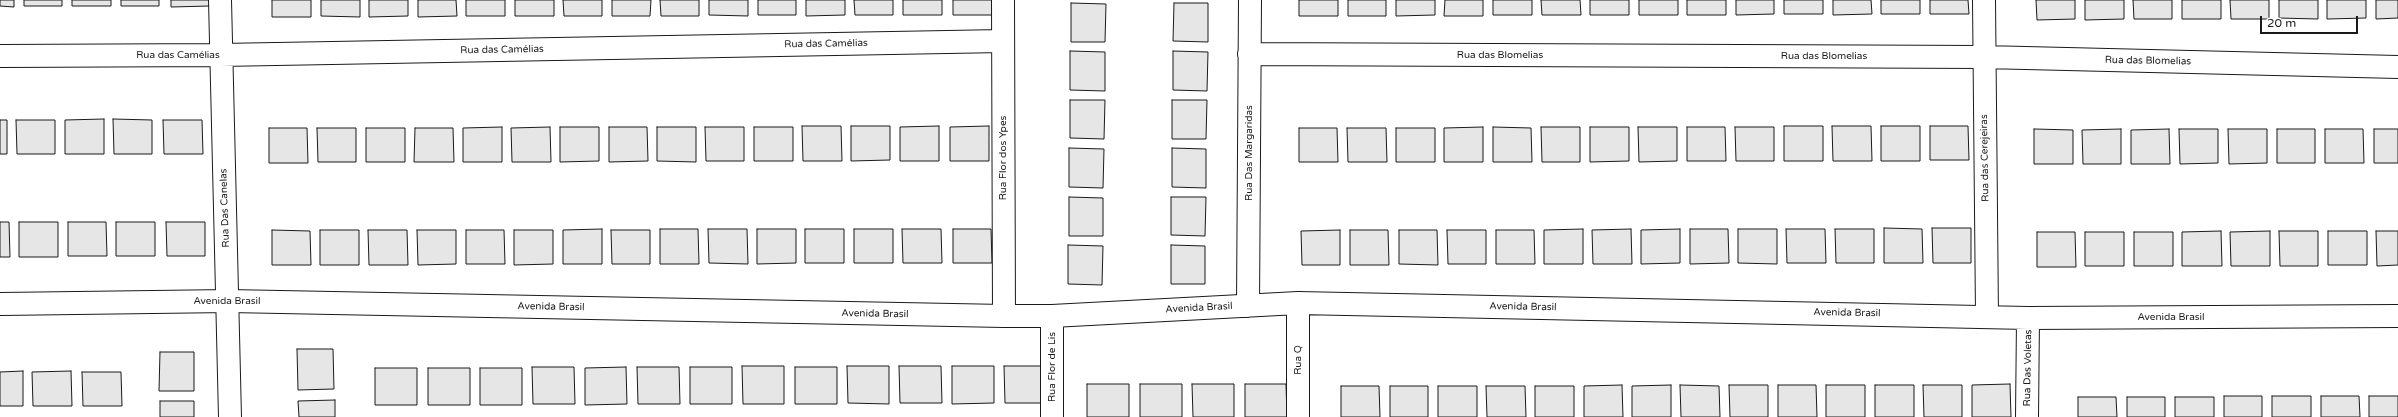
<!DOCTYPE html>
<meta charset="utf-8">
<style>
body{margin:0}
#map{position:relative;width:2398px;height:417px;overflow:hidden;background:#fff;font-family:"Varela Round",sans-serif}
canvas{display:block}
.scale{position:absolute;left:2260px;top:16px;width:98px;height:18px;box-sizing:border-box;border:2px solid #1a1a1a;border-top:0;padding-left:5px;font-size:12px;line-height:14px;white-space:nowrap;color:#1a1a1a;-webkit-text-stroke:3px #fff;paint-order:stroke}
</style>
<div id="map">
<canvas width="2398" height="417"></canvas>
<div class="scale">20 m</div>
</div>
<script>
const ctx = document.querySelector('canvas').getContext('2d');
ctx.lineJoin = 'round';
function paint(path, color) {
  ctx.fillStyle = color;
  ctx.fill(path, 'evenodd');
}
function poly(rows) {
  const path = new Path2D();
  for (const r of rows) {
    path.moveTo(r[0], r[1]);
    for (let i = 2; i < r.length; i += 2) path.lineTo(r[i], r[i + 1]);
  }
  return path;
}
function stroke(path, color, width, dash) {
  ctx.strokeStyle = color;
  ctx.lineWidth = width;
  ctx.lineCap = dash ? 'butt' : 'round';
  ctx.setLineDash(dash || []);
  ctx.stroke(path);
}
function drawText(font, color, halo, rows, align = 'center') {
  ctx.font = font + ' "Varela Round",sans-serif';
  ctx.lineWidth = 3;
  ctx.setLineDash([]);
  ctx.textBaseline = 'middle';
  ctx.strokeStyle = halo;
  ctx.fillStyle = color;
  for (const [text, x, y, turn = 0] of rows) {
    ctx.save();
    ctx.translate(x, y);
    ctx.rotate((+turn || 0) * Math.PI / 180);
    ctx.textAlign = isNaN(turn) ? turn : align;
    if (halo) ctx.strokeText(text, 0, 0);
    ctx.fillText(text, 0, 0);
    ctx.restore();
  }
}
const building = poly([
 [0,0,14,0,14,7,0,6,0,0],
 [24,0,62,0,62,6,24,6,24,0],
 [72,0,111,0,111,6,72,6,72,0],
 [121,0,159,0,159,6,121,6,121,0],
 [171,0,210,0,210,6,171,7,171,0],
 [272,0,311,0,311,17,272,17,272,0],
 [321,0,360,0,360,17,321,16,321,0],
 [369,0,408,0,408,16,369,17,369,0],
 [418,0,456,0,457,16,418,17,418,0],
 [466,0,505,0,505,16,466,16,466,0],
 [515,0,554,0,554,16,515,16,515,0],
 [563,0,602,0,602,16,564,16,563,0],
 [612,0,651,0,650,16,612,16,612,0],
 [660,0,699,0,699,16,661,16,660,0],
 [709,0,748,0,748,16,709,15,709,0],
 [758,0,796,0,796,15,758,15,758,0],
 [806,0,845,0,845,15,806,16,806,0],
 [854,0,893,0,893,15,855,15,854,0],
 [903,0,942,0,942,15,903,15,903,0],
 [953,0,992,0,992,15,953,15,953,0],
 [1299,0,1338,0,1338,16,1299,16,1299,0],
 [1348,0,1386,0,1386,16,1348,16,1348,0],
 [1396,0,1435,0,1435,15,1396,16,1396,0],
 [1445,0,1483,0,1483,16,1444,16,1445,0],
 [1493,0,1532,0,1532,15,1493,15,1493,0],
 [1541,0,1580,0,1581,15,1542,15,1541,0],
 [1590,0,1629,0,1629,15,1590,15,1590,0],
 [1639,0,1678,0,1678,15,1639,15,1639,0],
 [1687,0,1726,0,1726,15,1687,15,1687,0],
 [1736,0,1774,0,1774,14,1736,15,1736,0],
 [1784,0,1823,0,1823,14,1784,14,1784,0],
 [1833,0,1871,0,1872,14,1833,15,1833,0],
 [1881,0,1920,0,1920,14,1881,14,1881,0],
 [1930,0,1968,0,1969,14,1930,14,1930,0],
 [2036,0,2075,0,2075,19,2037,20,2036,0],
 [2085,0,2124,0,2124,19,2085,20,2085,0],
 [2133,0,2172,0,2172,19,2134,19,2133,0],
 [2182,0,2221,0,2221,19,2182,19,2182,0],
 [2230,0,2269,0,2269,19,2231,19,2230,0],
 [2279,0,2318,0,2318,19,2279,18,2279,0],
 [2327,0,2366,0,2366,18,2327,19,2327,0],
 [2376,0,2398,0,2398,18,2376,19,2376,0],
 [1071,3,1106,4,1105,42,1071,42,1071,3],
 [1174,3,1208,3,1208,42,1173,41,1174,3],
 [1070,51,1105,52,1105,91,1070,90,1070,51],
 [1173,51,1208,52,1207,91,1173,90,1173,51],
 [1070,100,1105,100,1104,139,1070,138,1070,100],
 [1172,100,1207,100,1206,139,1172,139,1172,100],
 [104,119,104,154,65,154,65,120,104,119],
 [113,119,152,120,152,154,114,154,113,119],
 [0,120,7,120,7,154,0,154,0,120],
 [16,120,55,120,55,154,17,154,16,120],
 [163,120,202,120,203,154,164,154,163,120],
 [802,126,841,126,842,161,803,161,802,126],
 [851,126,890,126,890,160,851,161,851,126],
 [939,126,939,161,900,161,900,127,939,126],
 [989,126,989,161,950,161,950,127,989,126],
 [1784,126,1823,126,1823,161,1784,161,1784,126],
 [1832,126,1871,126,1872,161,1833,161,1832,126],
 [1881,126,1920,126,1920,161,1881,161,1881,126],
 [1930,126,1968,126,1969,160,1930,160,1930,126],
 [502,127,502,162,463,162,463,128,502,127],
 [550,127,551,162,512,162,511,128,550,127],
 [560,127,599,127,599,161,560,162,560,127],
 [609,127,647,127,648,161,609,162,609,127],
 [657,127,696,127,696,162,657,161,657,127],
 [705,127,744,127,744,161,706,161,705,127],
 [754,127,793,127,793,161,754,161,754,127],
 [1483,127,1483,162,1444,162,1444,128,1483,127],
 [1493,127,1531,128,1532,162,1493,162,1493,127],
 [1541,127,1580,127,1580,162,1542,162,1541,127],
 [1590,127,1629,127,1629,161,1590,162,1590,127],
 [1638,127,1677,127,1677,161,1639,162,1638,127],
 [1687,127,1725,127,1726,161,1687,161,1687,127],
 [1735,127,1774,127,1774,161,1736,161,1735,127],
 [269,128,307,128,308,163,269,163,269,128],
 [317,128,356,128,356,162,318,162,317,128],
 [366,128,405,128,405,162,366,162,366,128],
 [415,128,453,128,454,162,414,162,415,128],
 [1299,128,1337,128,1338,162,1299,162,1299,128],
 [1347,128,1386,128,1387,162,1348,162,1347,128],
 [1396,128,1435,128,1435,162,1396,162,1396,128],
 [2034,129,2073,130,2073,164,2034,164,2034,129],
 [2121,129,2121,164,2083,164,2082,130,2121,129],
 [2169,129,2170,164,2131,164,2131,130,2169,129],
 [2179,129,2218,129,2218,163,2180,164,2179,129],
 [2228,129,2267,129,2267,163,2229,164,2228,129],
 [2277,129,2315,129,2315,163,2277,163,2277,129],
 [2325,129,2363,129,2364,163,2325,163,2325,129],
 [2374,129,2398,129,2398,163,2374,163,2374,129],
 [1069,148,1104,149,1103,188,1069,187,1069,148],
 [1172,148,1206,149,1206,188,1172,187,1172,148],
 [1069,197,1103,198,1103,236,1069,236,1069,197],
 [1171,197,1206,197,1205,236,1171,235,1171,197],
 [0,222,9,222,10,257,0,257,0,222],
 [19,222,58,222,58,257,19,257,19,222],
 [68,222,106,222,107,256,68,256,68,222],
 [116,222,155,222,155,256,116,256,116,222],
 [166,222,205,222,205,256,167,256,166,222],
 [1884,228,1922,229,1923,263,1884,263,1884,228],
 [1932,228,1971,228,1971,263,1933,263,1932,228],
 [602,229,602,264,563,264,563,230,602,229],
 [660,229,698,229,699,264,660,264,660,229],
 [708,229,747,229,748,264,709,263,708,229],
 [757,229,796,229,796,263,757,264,757,229],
 [805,229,844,229,844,263,805,263,805,229],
 [854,229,893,229,893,263,854,263,854,229],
 [902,229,941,229,942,263,903,263,902,229],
 [953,229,991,229,992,263,953,263,953,229],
 [1583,229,1583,264,1544,264,1544,230,1583,229],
 [1631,229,1632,264,1593,264,1592,230,1631,229],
 [1680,229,1680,263,1641,264,1641,230,1680,229],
 [1690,229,1728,229,1729,263,1690,264,1690,229],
 [1738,229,1777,229,1777,264,1738,263,1738,229],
 [1786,229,1825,229,1826,263,1787,263,1786,229],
 [1835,229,1874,229,1874,263,1836,263,1835,229],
 [272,230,310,231,311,265,272,265,272,230],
 [320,230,359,230,359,265,320,265,320,230],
 [368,230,407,230,408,265,369,265,368,230],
 [417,230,456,230,456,264,418,265,417,230],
 [466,230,504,230,505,264,466,264,466,230],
 [514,230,553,230,553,264,514,265,514,230],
 [611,230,650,230,650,264,612,264,611,230],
 [1340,230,1340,265,1302,265,1301,231,1340,230],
 [1350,230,1388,230,1389,265,1350,265,1350,230],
 [1399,230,1437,230,1438,265,1399,264,1399,230],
 [1447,230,1486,230,1486,264,1448,264,1447,230],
 [1496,230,1534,230,1535,264,1496,264,1496,230],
 [2221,231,2222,266,2182,266,2182,232,2221,231],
 [2270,231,2270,266,2231,266,2230,232,2270,231],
 [2279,231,2318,231,2318,266,2280,266,2279,231],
 [2328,231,2367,231,2367,265,2328,265,2328,231],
 [2376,231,2398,231,2398,265,2377,266,2376,231],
 [2037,232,2075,232,2076,267,2037,267,2037,232],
 [2085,232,2124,232,2124,266,2085,266,2085,232],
 [2134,232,2173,232,2173,266,2134,266,2134,232],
 [1068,245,1103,246,1102,285,1068,284,1068,245],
 [1171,245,1205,246,1205,284,1171,284,1171,245],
 [297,349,333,349,334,389,298,390,297,349],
 [160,352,194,352,194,391,159,391,160,352],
 [742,366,784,366,784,404,743,404,742,366],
 [847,366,889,366,889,404,848,403,847,366],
 [899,366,941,366,942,403,900,403,899,366],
 [952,366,994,366,994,403,952,404,952,366],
 [1004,366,1046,366,1047,403,1005,403,1004,366],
 [532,367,574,367,575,404,533,404,532,367],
 [626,367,627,404,585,405,585,368,626,367],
 [637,367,679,367,680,404,638,404,637,367],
 [690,367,732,367,732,404,690,404,690,367],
 [795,367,837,367,837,404,795,404,795,367],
 [375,368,417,368,417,405,375,405,375,368],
 [428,368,470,368,470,405,428,405,428,368],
 [480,368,522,368,522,405,480,405,480,368],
 [23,371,23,406,0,406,0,372,23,371],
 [71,371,72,406,33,406,32,372,71,371],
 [82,372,121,372,122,406,83,406,82,372],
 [1087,384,1129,384,1129,417,1087,417,1087,384],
 [1140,384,1182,384,1182,417,1140,417,1140,384],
 [1192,384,1234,384,1234,417,1193,417,1192,384],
 [1245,384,1286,384,1287,417,1245,417,1245,384],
 [2010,384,2011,417,1972,417,1972,385,2010,384],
 [1622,385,1623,417,1584,417,1584,386,1622,385],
 [1671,385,1671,417,1632,417,1632,386,1671,385],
 [1680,385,1719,386,1720,417,1681,417,1680,385],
 [1729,385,1768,385,1768,417,1730,417,1729,385],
 [1778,385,1816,385,1817,417,1778,417,1778,385],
 [1826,385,1865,385,1865,417,1826,417,1826,385],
 [1875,385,1914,385,1914,417,1875,417,1875,385],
 [1923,385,1962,385,1962,417,1924,417,1923,385],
 [1341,386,1379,386,1380,417,1341,417,1341,386],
 [1390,386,1428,386,1428,417,1390,417,1390,386],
 [1438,386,1477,386,1477,417,1438,417,1438,386],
 [1486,386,1525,386,1526,417,1487,417,1486,386],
 [1535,386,1574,386,1574,417,1535,417,1535,386],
 [2224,396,2262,396,2262,417,2224,417,2224,396],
 [2272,396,2311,396,2311,417,2272,417,2272,396],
 [2321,396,2359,396,2360,417,2321,417,2321,396],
 [2369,396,2398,396,2398,417,2369,417,2369,396],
 [2078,397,2116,397,2117,417,2078,417,2078,397],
 [2127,397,2165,397,2165,417,2127,417,2127,397],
 [2175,397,2214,397,2214,417,2175,417,2175,397],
 [335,400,335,417,299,417,298,401,335,400],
 [160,401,194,401,194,417,160,417,160,401]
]);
const minor = poly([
 [220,0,230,417],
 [1003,0,1004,316],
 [1984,0,1987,316],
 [1249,54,1984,57,2398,67],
 [0,56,220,55,1003,41],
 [0,304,229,301,1004,316,1052,316,1298,303,2028,318,2398,316],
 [1248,306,1250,0],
 [1052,417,1052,316],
 [1298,417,1298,303],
 [2027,417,2028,318]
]);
const streetNames = [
 ["Rua das Camélias",826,44,-1],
 ["Rua das Camélias",502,50,-1],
 ["Rua das Camélias",178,55],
 ["Rua das Blomelias",1500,55],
 ["Rua das Blomelias",1824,56],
 ["Rua das Blomelias",2148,61,1],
 ["Rua Das Margaridas",1249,153,-90],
 ["Rua Flor dos Ypes",1003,158,-90],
 ["Rua das Cerejeiras",1985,158,-91],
 ["Rua Das Canelas",225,208,-92],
 ["Avenida Brasil",227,301],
 ["Avenida Brasil",551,307,1],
 ["Avenida Brasil",1523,307,1],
 ["Avenida Brasil",1199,308,-3],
 ["Avenida Brasil",1847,313,1],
 ["Avenida Brasil",875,314,1],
 ["Avenida Brasil",2171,317],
 ["Rua Q",1298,360,-90],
 ["Rua Flor de Lis",1052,367,-90],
 ["Rua Das Voletas",2028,368,-89]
];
paint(building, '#e6e6e6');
stroke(building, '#1a1a1a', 1);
stroke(minor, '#1a1a1a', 24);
stroke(minor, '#fff', 22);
drawText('10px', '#1a1a1a', '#fff', streetNames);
</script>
